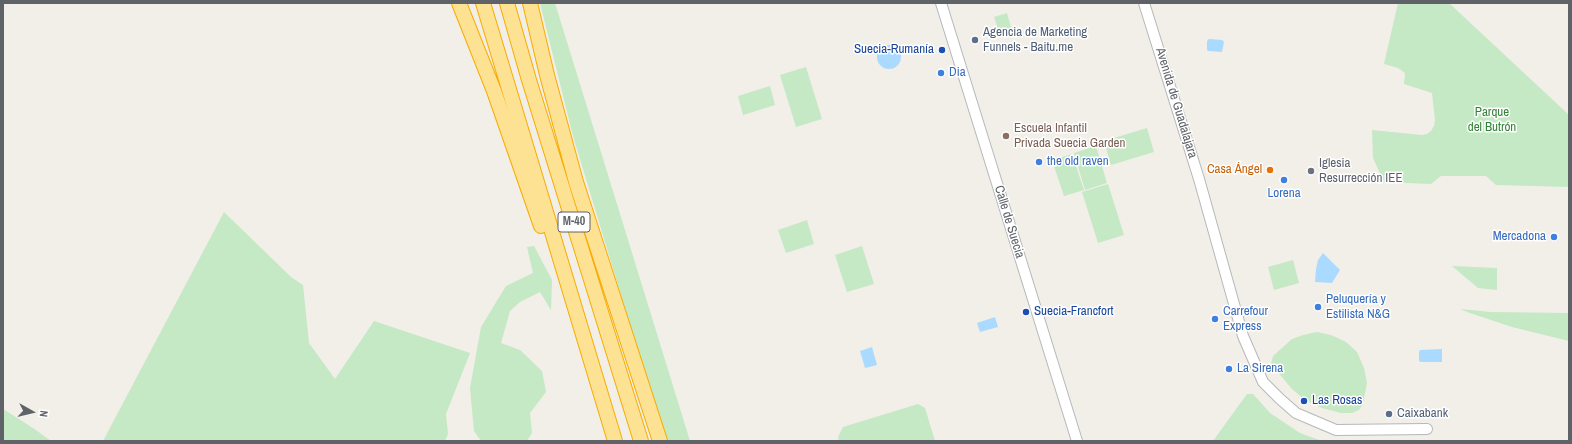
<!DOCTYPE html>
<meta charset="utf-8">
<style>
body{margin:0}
#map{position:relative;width:1572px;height:444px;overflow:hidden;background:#f1efe8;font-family:"Archivo Narrow",sans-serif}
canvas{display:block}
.frame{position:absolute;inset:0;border:4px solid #5f6368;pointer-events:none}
.north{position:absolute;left:12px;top:392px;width:40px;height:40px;-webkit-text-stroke:3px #fff;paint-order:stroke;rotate:98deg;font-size:11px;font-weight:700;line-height:16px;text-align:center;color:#5f6368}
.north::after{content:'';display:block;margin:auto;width:14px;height:18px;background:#5f6368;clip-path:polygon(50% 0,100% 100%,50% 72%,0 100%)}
</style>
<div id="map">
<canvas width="1572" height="444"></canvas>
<div class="frame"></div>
<div class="north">N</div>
</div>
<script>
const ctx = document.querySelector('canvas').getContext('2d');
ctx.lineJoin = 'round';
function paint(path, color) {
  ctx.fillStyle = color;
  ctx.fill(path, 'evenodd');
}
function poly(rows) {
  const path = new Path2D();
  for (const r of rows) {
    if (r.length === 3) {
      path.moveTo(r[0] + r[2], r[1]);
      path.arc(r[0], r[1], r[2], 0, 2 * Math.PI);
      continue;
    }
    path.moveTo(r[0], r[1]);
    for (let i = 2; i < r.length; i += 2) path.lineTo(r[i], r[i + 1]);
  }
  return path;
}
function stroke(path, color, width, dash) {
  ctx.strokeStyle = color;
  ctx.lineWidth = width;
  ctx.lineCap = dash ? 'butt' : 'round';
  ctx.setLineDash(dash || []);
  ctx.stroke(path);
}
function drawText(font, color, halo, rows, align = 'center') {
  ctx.font = font + ' "Archivo Narrow",sans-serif';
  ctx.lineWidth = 3;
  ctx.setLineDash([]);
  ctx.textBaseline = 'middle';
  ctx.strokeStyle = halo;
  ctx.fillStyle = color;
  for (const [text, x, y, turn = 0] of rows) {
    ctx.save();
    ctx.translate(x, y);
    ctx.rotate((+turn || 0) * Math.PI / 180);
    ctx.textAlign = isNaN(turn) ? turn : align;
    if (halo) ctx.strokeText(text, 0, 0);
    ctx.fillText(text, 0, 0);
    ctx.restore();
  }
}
const green = poly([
 [540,3,555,3,690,441,665,441,573,136],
 [1398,3,1449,3,1569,115,1569,187,1496,185,1486,176,1441,176,1431,184,1384,182,1373,158,1372,130,1422,135,1427,134,1431,131,1434,126,1435,120,1432,93,1404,84,1405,73,1398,68,1384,64],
 [1007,13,1012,31,1000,35,994,17],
 [806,67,822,119,796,127,780,75],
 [770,86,775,105,743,115,738,96],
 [1147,128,1154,152,1111,165,1104,141],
 [1096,146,1107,183,1085,190,1074,153],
 [1072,154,1084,190,1064,196,1052,160],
 [1108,184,1124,235,1098,243,1082,192],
 [224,212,291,277,303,285,309,343,335,379,374,321,470,353,446,414,448,434,445,441,103,441],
 [807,220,814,244,786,253,778,230],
 [534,246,552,280,551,310,540,292,520,302,510,311,501,343,520,350,542,371,546,392,530,413,532,433,527,441,481,441,474,431,470,388,481,327,506,286,533,273,527,247],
 [862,246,874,284,847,292,835,255],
 [1293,260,1299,283,1274,290,1268,267],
 [1452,266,1497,268,1497,290,1478,288],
 [1460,309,1491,312,1569,313,1569,341,1512,327,1470,313],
 [1317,332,1331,335,1346,342,1357,352,1364,368,1367,383,1363,404,1359,410,1352,413,1341,413,1322,408,1305,400,1292,389,1271,364,1273,356,1292,339,1303,335],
 [1247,394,1253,394,1270,413,1300,433,1322,441,1213,441],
 [918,404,925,408,935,441,839,441,838,437,843,427],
 [3,409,33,428,51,441,3,441]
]);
const water = poly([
 [1209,39,1222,40,1224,42,1222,52,1208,51,1207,50,1207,41],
 [889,57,12],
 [1323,253,1340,270,1332,283,1315,282,1316,269,1318,260],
 [995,317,998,327,980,332,977,323],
 [872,347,877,365,865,368,860,351],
 [1442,349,1442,362,1421,362,1419,361,1419,352,1420,350]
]);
const minor = poly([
 [941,3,1077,441],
 [1144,3,1199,179,1243,336,1263,382,1279,398,1296,413,1336,430,1427,429]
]);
const highway = poly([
 [459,3,494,91,541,226],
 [483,3,615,441],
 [507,3,529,80,641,441],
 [530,3,547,75,576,182,660,441]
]);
const markers = [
 [975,40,4,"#5c6f8a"],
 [942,50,4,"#1a4fb4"],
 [941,73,4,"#3f7fe0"],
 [1006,136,4,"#8d6e63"],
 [1039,162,4,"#3f7fe0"],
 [1270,170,4,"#e8710a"],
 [1311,171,4,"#6b7280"],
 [1284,180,4,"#3f7fe0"],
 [1554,237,4,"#3f7fe0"],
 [1318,307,4,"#3f7fe0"],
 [1026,312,4,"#1a4fb4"],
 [1215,319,4,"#3f7fe0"],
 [1229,369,4,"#3f7fe0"],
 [1304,401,4,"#1a4fb4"],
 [1389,414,4,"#5c6f8a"]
];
const shields = [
 [574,222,32]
];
const shieldNames = [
 ["M-40",574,222]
];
const serviceNames = [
 ["Agencia de Marketing",983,33],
 ["Funnels - Baitu.me",983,48],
 ["Caixabank",1397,414]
];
const transitNames = [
 ["Suecia-Rumanía",934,50,"right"],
 ["Suecia-Francfort",1034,312],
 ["Las Rosas",1312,401]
];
const shopNames = [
 ["Dia",949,73],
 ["the old raven",1047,162],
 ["Lorena",1284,194,"center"],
 ["Mercadona",1546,237,"right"],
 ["Peluquería y",1326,300],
 ["Estilista N&G",1326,315],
 ["Carrefour",1223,312],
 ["Express",1223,327],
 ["La Sirena",1237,369]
];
const streetNames = [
 ["Avenida de Guadalajara",1176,103,73],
 ["Calle de Suecia",1009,222,73]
];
const parkNames = [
 ["Parque",1492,113],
 ["del Butrón",1492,128]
];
const educationNames = [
 ["Escuela Infantil",1014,129],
 ["Privada Suecia Garden",1014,144]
];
const worshipNames = [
 ["Iglesia",1319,164],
 ["Resurrección IEE",1319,179]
];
const foodNames = [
 ["Casa Ángel",1262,170]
];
paint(green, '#c5e8c5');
paint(water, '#aadaff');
stroke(minor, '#b5b8bc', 12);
stroke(highway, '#f9ab00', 16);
stroke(minor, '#fff', 10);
stroke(highway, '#fde293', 14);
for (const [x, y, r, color] of markers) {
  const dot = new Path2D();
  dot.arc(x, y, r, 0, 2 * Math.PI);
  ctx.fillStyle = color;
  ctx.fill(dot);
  stroke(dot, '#fff', 1.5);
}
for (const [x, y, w] of shields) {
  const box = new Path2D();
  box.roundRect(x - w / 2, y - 10, w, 20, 3);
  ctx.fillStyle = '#fff';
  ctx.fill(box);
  stroke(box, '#5f6368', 1);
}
drawText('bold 12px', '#5f6368', null, shieldNames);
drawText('13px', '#4e5e75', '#fff', serviceNames, 'left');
drawText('13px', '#164399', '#fff', transitNames, 'left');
drawText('13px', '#366cbe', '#fff', shopNames, 'left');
drawText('13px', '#5f6368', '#fff', streetNames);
drawText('13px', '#348238', '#fff', parkNames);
drawText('13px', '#785e54', '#fff', educationNames, 'left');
drawText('13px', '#5b616d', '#fff', worshipNames, 'left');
drawText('13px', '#c56008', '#fff', foodNames, 'right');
</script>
